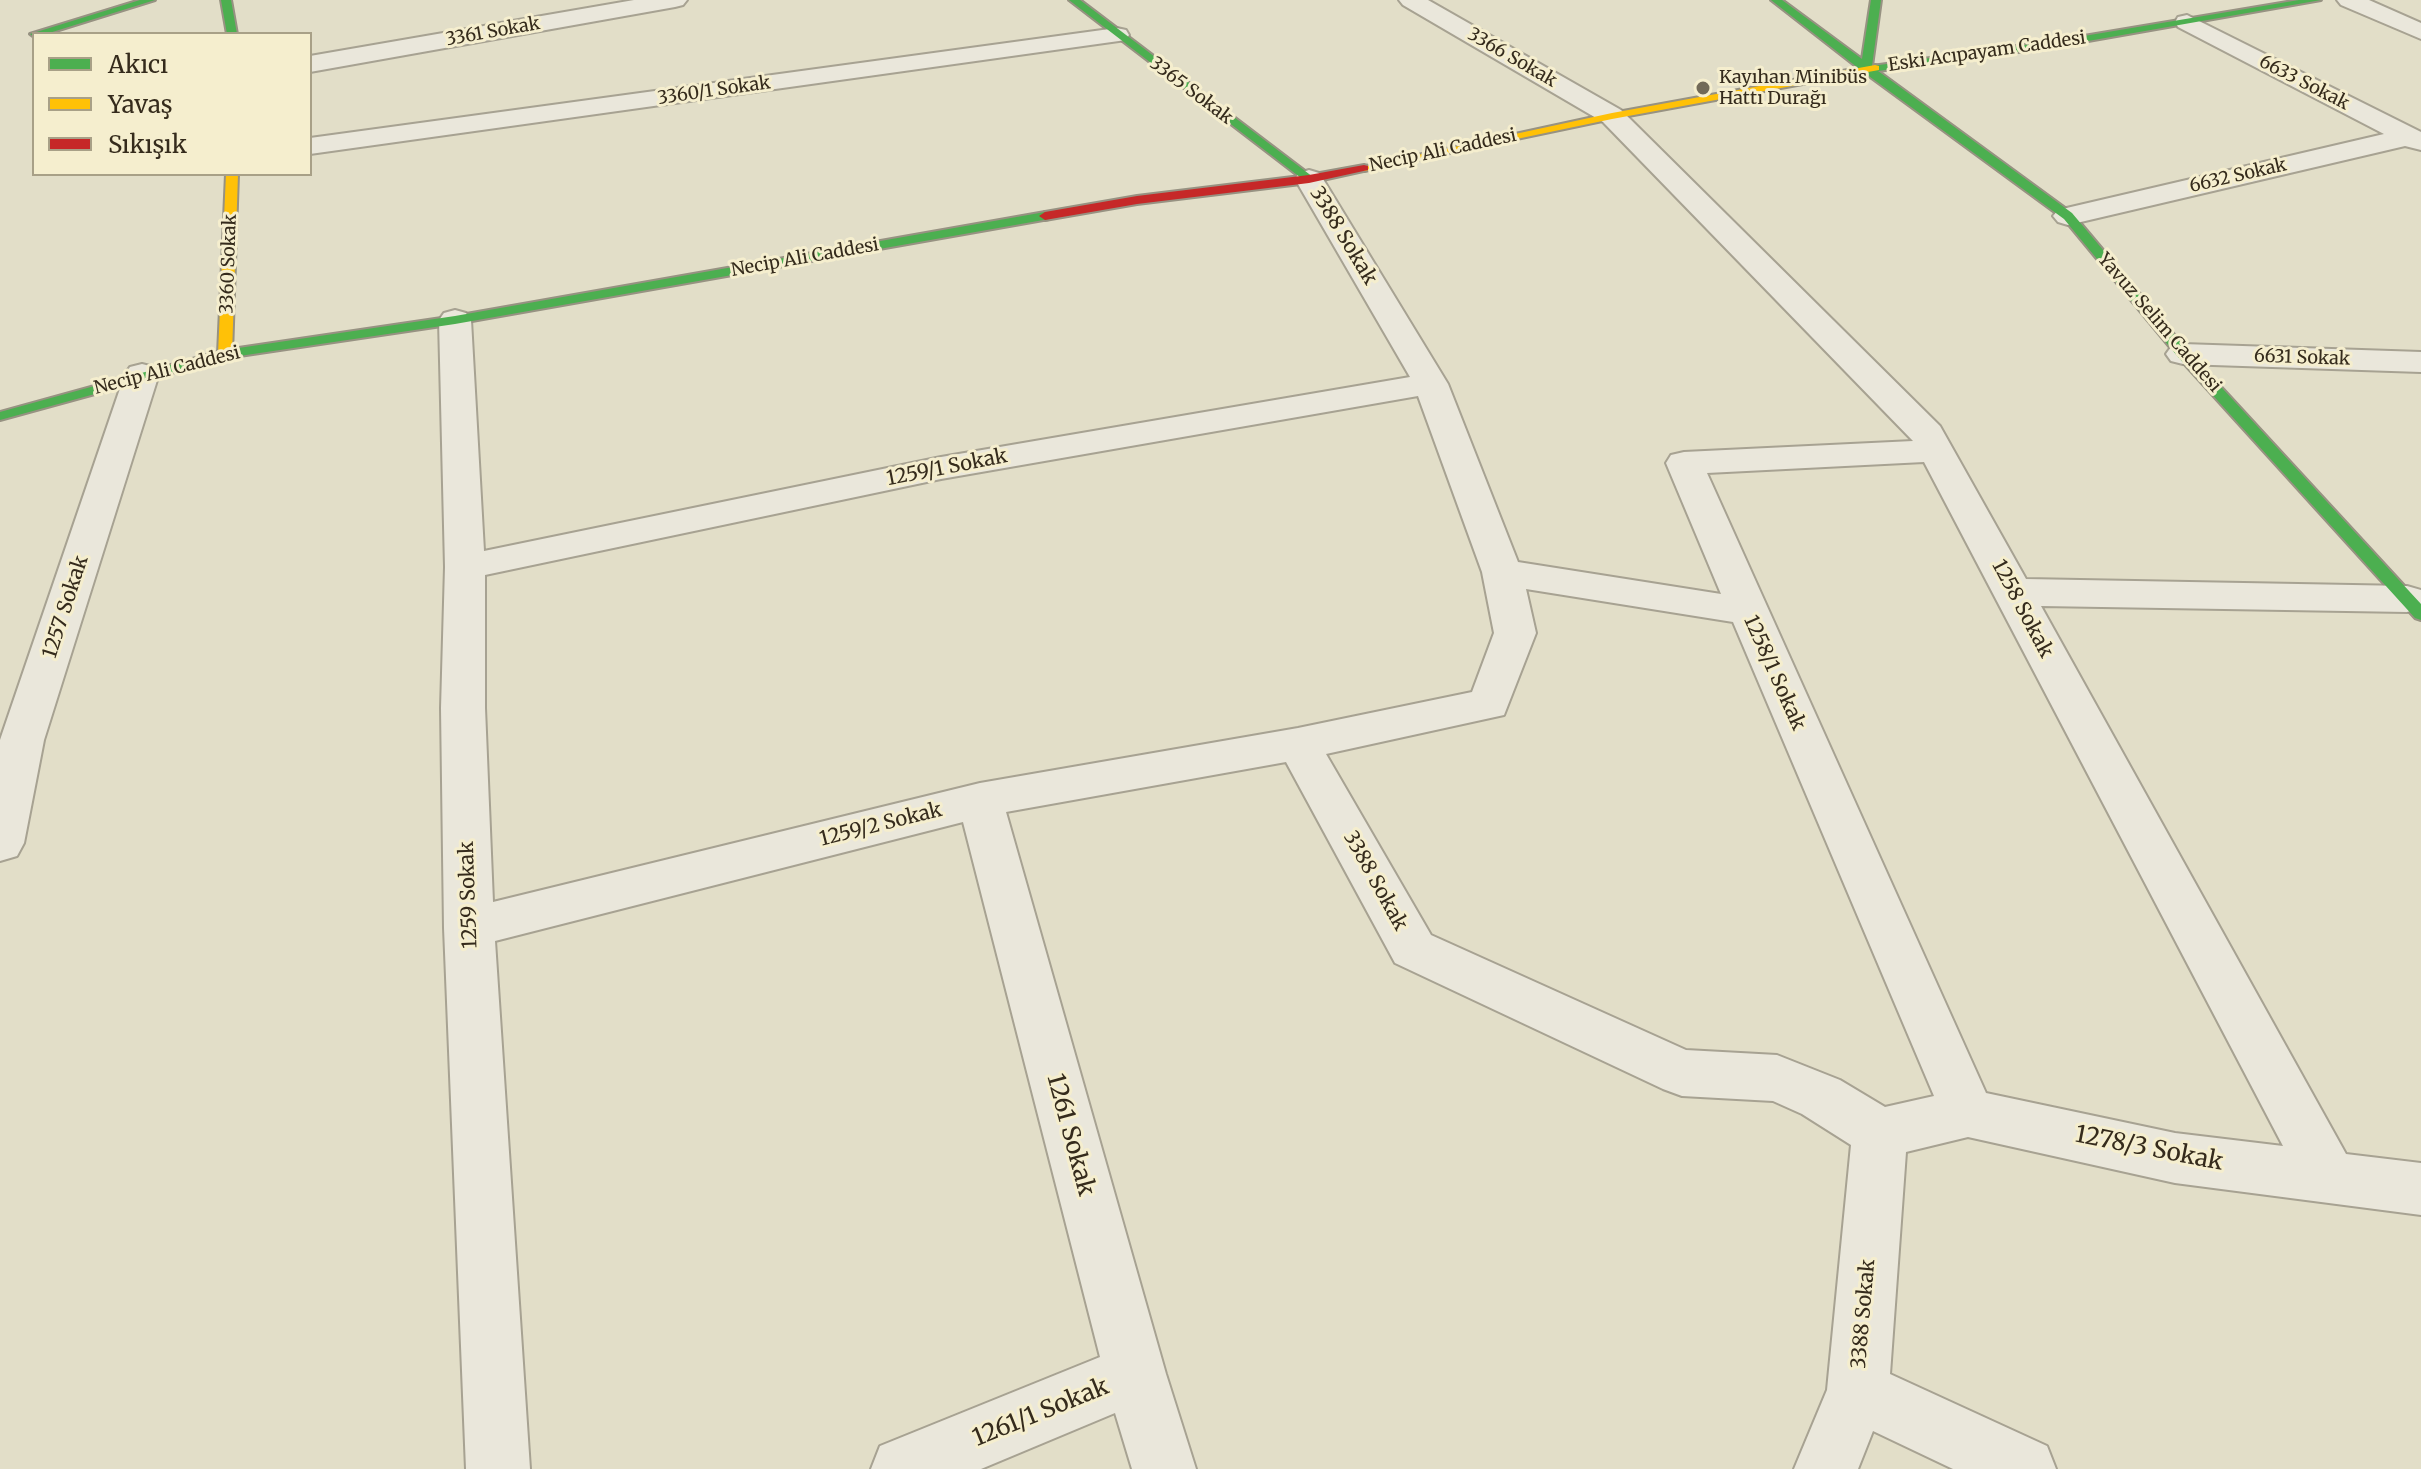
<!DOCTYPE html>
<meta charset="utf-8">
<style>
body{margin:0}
#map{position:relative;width:2421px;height:1469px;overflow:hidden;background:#e2dec8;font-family:Merriweather,serif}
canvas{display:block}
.legend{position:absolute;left:32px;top:32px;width:280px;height:144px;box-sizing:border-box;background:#f5eece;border:2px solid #a8a087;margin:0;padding:10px 14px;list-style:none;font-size:24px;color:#352b1c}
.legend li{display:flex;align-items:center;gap:16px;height:40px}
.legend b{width:40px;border:2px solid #a8a087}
</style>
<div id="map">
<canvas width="2421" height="1469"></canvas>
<ul class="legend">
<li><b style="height:10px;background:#4caf50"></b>Akıcı</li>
<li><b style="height:10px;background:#ffc107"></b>Yavaş</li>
<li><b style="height:10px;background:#c62828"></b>Sıkışık</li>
</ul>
</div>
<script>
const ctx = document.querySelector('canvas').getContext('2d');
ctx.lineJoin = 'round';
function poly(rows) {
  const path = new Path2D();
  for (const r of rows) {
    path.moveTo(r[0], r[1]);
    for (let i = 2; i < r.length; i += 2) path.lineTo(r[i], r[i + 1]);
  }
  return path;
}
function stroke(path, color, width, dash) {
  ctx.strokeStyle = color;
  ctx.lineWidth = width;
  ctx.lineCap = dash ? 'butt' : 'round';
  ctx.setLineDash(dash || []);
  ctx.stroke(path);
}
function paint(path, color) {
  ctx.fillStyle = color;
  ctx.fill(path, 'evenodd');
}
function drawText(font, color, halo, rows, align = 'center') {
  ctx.font = font + ' Merriweather,serif';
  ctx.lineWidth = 6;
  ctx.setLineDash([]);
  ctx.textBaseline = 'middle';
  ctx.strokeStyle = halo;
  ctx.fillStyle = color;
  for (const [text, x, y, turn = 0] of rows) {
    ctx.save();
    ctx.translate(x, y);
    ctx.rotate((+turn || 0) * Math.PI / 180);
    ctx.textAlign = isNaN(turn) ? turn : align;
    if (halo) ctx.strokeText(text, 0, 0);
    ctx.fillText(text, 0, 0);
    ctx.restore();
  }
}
const street = poly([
 [634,0,687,0,683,5,675,7,310,72,310,56,634,0],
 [1399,0,1428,0,1621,110,1940,426,2026,579,2407,586,2421,590,2421,608,2407,612,2041,606,2346,1154,2421,1163,2421,1215,2175,1183,1968,1137,1906,1152,1890,1374,2047,1446,2056,1469,1953,1469,1873,1431,1858,1469,1794,1469,1827,1390,1851,1145,1802,1114,1773,1101,1682,1096,1663,1089,1395,963,1286,762,1006,812,1166,1374,1196,1469,1132,1469,1115,1413,981,1469,871,1469,880,1446,1100,1357,963,822,495,941,530,1469,466,1469,444,928,441,708,445,567,439,320,444,313,455,310,466,313,471,320,484,551,941,457,1410,377,1295,179,1299,173,1309,170,1319,173,1323,179,1448,384,1518,562,1721,594,1666,463,1671,455,1684,452,1913,441,1603,122,1403,5,1399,0],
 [1418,396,1482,572,1494,633,1472,692,1298,728,980,783,493,902,485,708,485,575,941,479,1418,396],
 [1924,462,2283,1146,2175,1133,1986,1093,1707,473,1924,462],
 [1526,589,1733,622,1934,1096,1885,1107,1840,1080,1777,1055,1686,1050,1431,935,1326,754,1504,715,1536,633,1526,589],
 [2337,0,2369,0,2421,23,2421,39,2341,5,2337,0],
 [2187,15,2421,132,2421,150,2405,146,2068,225,2058,222,2053,216,2058,210,2384,134,2178,27,2175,22,2178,17,2187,15],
 [1117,28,1126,30,1129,35,1126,40,310,154,310,138,1117,28],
 [2183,344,2421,352,2421,372,2183,364,2171,361,2166,354,2171,347,2183,344],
 [142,364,154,367,159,374,44,740,24,843,17,856,0,861,0,740,125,374,130,367,142,364]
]);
const fast = poly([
 [140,0,155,0,46,34,34,34,34,37,30,34,140,0],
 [221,0,231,0,237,34,227,34,221,0],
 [1069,0,1080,0,1313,177,1313,181,1305,181,1069,0],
 [1771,0,1782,0,1862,59,1871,0,1881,0,1872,66,2054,41,2299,0,2321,0,2054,47,1878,71,2072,213,2188,351,2421,604,2421,620,2415,618,2178,357,2064,219,1862,71,1771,0],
 [1045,212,1049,213,1049,219,455,324,226,358,0,420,0,412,225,350,455,316,1045,212]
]);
const slow = poly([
 [1875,65,1879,66,1879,70,1612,119,1364,171,1358,168,1612,113,1875,65],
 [226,174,238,174,232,354,225,358,218,354,226,174]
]);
const jam = poly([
 [1364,165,1368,166,1368,170,1309,183,1137,204,1045,220,1039,216,1045,212,1137,196,1309,175,1364,165]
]);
const markers = [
 [1703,88,8,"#726a58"]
];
const farStreetnames = [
 ["3361 Sokak",493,32,-10],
 ["Eski Acıpayam Caddesi",1987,52,-8],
 ["3366 Sokak",1512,58,30],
 ["6633 Sokak",2304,83,27],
 ["3360/1 Sokak",714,91,-8],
 ["3365 Sokak",1191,91,37],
 ["Necip Ali Caddesi",1443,151,-12],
 ["6632 Sokak",2238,176,-13],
 ["Necip Ali Caddesi",805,258,-10],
 ["3360 Sokak",229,264,-88],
 ["Yavuz Selim Caddesi",2159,323,49],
 ["6631 Sokak",2302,358,2],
 ["Necip Ali Caddesi",167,371,-14]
];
const farPoinames = [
 ["Kayıhan Minibüs",1719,78],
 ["Hattı Durağı",1719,99]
];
const streetNames = [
 ["3388 Sokak",1343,236,59],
 ["1259/1 Sokak",947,468,-11],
 ["1257 Sokak",66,607,-72],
 ["1258 Sokak",2022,609,62],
 ["1258/1 Sokak",1774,673,66],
 ["1259/2 Sokak",881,825,-14],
 ["3388 Sokak",1375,881,61],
 ["1259 Sokak",469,895,-92],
 ["3388 Sokak",1864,1314,-85]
];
const nearStreetnames = [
 ["1261 Sokak",1070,1135,75],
 ["1278/3 Sokak",2149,1149,11],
 ["1261/1 Sokak",1041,1413,-22]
];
stroke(street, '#a7a292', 4);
stroke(fast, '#979282', 4);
stroke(slow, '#979282', 4);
stroke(jam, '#979282', 4);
paint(street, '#eae7db');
paint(fast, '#4caf50');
paint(slow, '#ffc107');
paint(jam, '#c62828');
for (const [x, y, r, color] of markers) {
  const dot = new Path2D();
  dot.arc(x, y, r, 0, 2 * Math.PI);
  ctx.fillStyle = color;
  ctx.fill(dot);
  stroke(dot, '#f5eece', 3);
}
drawText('18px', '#352b1c', '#f5eece', farStreetnames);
drawText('18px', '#352b1c', '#f5eece', farPoinames, 'left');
drawText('20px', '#352b1c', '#f5eece', streetNames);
drawText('24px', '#352b1c', '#f5eece', nearStreetnames);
</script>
